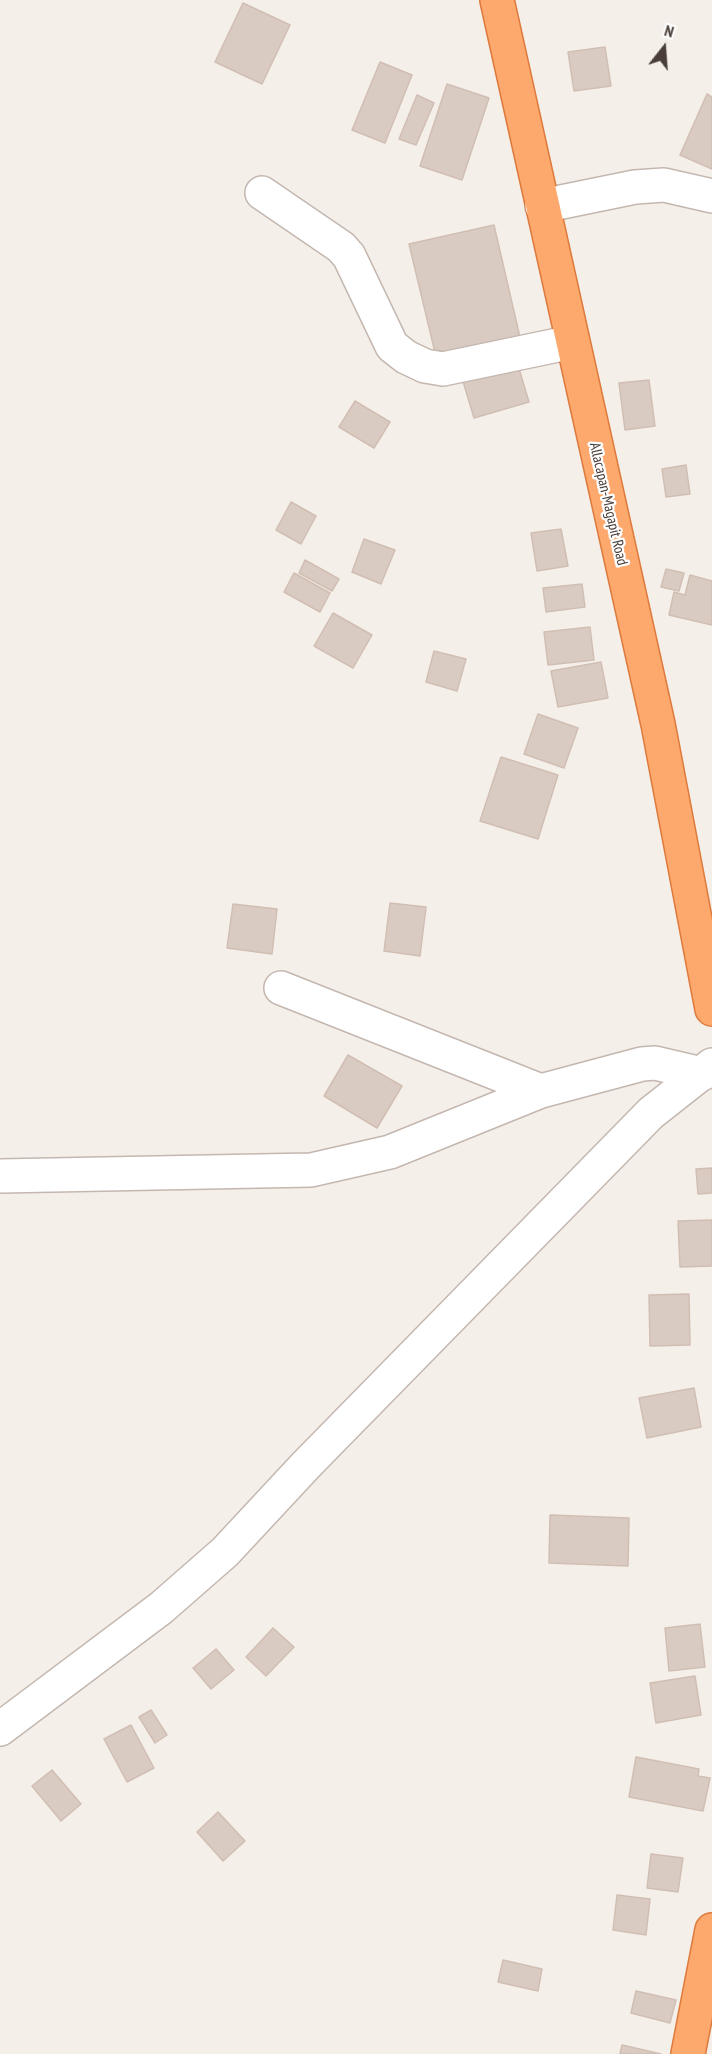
<!DOCTYPE html>
<style>
body{margin:0}
#map{position:relative;width:712px;height:2054px;overflow:hidden;background:#f5efea;font-family:"PT Sans Narrow",sans-serif}
canvas{display:block}
.north{position:absolute;left:634px;top:18px;width:60px;height:60px;-webkit-text-stroke:4px #fff;paint-order:stroke;rotate:17deg;font-size:16px;font-weight:700;line-height:24px;text-align:center;color:#493e38}
.north::after{content:'';display:block;margin:auto;width:21px;height:27px;background:#493e38;clip-path:polygon(50% 0,100% 100%,50% 72%,0 100%)}
</style>
<div id="map">
<canvas width="712" height="2054"></canvas>
<div class="north">N</div>
</div>
<script>
const ctx = document.querySelector('canvas').getContext('2d');
ctx.lineJoin = 'round';
function paint(path, color) {
  ctx.fillStyle = color;
  ctx.fill(path, 'evenodd');
}
function poly(rows) {
  const path = new Path2D();
  for (const r of rows) {
    path.moveTo(r[0], r[1]);
    for (let i = 2; i < r.length; i += 2) path.lineTo(r[i], r[i + 1]);
  }
  return path;
}
function stroke(path, color, width, dash) {
  ctx.strokeStyle = color;
  ctx.lineWidth = width;
  ctx.lineCap = dash ? 'butt' : 'round';
  ctx.setLineDash(dash || []);
  ctx.stroke(path);
}
function drawText(font, color, halo, rows, align = 'center') {
  ctx.font = font + ' "PT Sans Narrow",sans-serif';
  ctx.lineWidth = 4.5;
  ctx.setLineDash([]);
  ctx.textBaseline = 'middle';
  ctx.strokeStyle = halo;
  ctx.fillStyle = color;
  for (const [text, x, y, turn = 0] of rows) {
    ctx.save();
    ctx.translate(x, y);
    ctx.rotate((+turn || 0) * Math.PI / 180);
    ctx.textAlign = isNaN(turn) ? turn : align;
    if (halo) ctx.strokeText(text, 0, 0);
    ctx.fillText(text, 0, 0);
    ctx.restore();
  }
}
const building = poly([
 [243,3,290,25,262,84,215,62,243,3],
 [605,47,611,86,574,91,568,52,605,47],
 [380,62,412,75,385,143,352,130,380,62],
 [447,84,489,98,462,180,420,166,447,84],
 [707,94,712,97,712,169,680,155,707,94],
 [417,95,434,103,416,145,399,139,417,95],
 [494,225,522,346,438,365,409,244,494,225],
 [517,362,529,402,474,418,462,378,517,362],
 [649,380,655,426,625,430,619,383,649,380],
 [355,401,390,422,374,448,339,427,355,401],
 [686,465,690,494,666,497,662,469,686,465],
 [291,502,316,516,301,544,276,530,291,502],
 [561,529,568,566,537,571,531,533,561,529],
 [364,539,395,550,381,584,352,572,364,539],
 [305,560,339,579,332,591,299,573,305,560],
 [666,569,684,573,679,591,661,587,666,569],
 [294,573,330,593,320,612,284,592,294,573],
 [690,575,712,581,712,625,669,615,674,592,685,595,690,575],
 [582,584,585,607,546,612,543,588,582,584],
 [333,613,372,635,353,668,314,646,333,613],
 [590,627,594,660,548,665,544,632,590,627],
 [434,651,466,659,457,691,426,682,434,651],
 [601,662,608,698,558,707,551,671,601,662],
 [538,714,578,728,564,768,524,754,538,714],
 [501,757,558,775,538,839,480,821,501,757],
 [390,903,426,907,420,956,384,951,390,903],
 [233,904,277,909,272,954,227,948,233,904],
 [348,1055,402,1086,377,1128,324,1096,348,1055],
 [712,1168,712,1193,698,1194,696,1169,712,1168],
 [712,1220,712,1266,680,1267,678,1221,712,1220],
 [689,1294,690,1345,650,1346,649,1295,689,1294],
 [694,1388,701,1427,647,1438,639,1398,694,1388],
 [550,1515,629,1518,628,1566,549,1563,550,1515],
 [700,1624,705,1667,669,1671,665,1628,700,1624],
 [273,1628,294,1647,266,1676,246,1657,273,1628],
 [216,1649,234,1670,211,1689,193,1668,216,1649],
 [695,1676,701,1715,656,1723,650,1683,695,1676],
 [151,1710,167,1735,155,1743,139,1717,151,1710],
 [131,1725,154,1768,127,1782,104,1739,131,1725],
 [636,1757,699,1769,698,1776,710,1778,703,1811,629,1797,636,1757],
 [52,1770,81,1804,61,1821,32,1786,52,1770],
 [218,1812,245,1841,223,1861,197,1832,218,1812],
 [651,1854,683,1858,678,1892,647,1888,651,1854],
 [617,1895,650,1899,646,1935,613,1930,617,1895],
 [503,1960,542,1969,538,1991,498,1982,503,1960],
 [636,1991,676,2000,670,2023,631,2013,636,1991],
 [622,2045,661,2054,620,2054,622,2045]
]);
const minor = poly([
 [262,193,341,247,349,256,392,346,406,357,425,366,443,369,572,342],
 [542,206,635,187,664,185,712,196],
 [281,988,541,1091],
 [0,1176,311,1170,390,1152,541,1091,642,1064,655,1063,702,1074],
 [0,1729,161,1608,225,1552,306,1465,651,1113,712,1065]
]);
const highway = poly([
 [497,0,658,724,712,1009],
 [688,2054,712,1930]
]);
const streetNames = [
 ["Allacapan-Magapit Road",608,504,77]
];
paint(building, '#dacbc2');
stroke(building, '#d1beb3', 1.5);
stroke(minor, '#c4b7af', 36);
stroke(highway, '#dd7a3c', 36);
stroke(minor, '#fff', 33);
stroke(highway, '#fda96d', 33);
drawText('15px', '#493e38', '#fff', streetNames);
</script>
